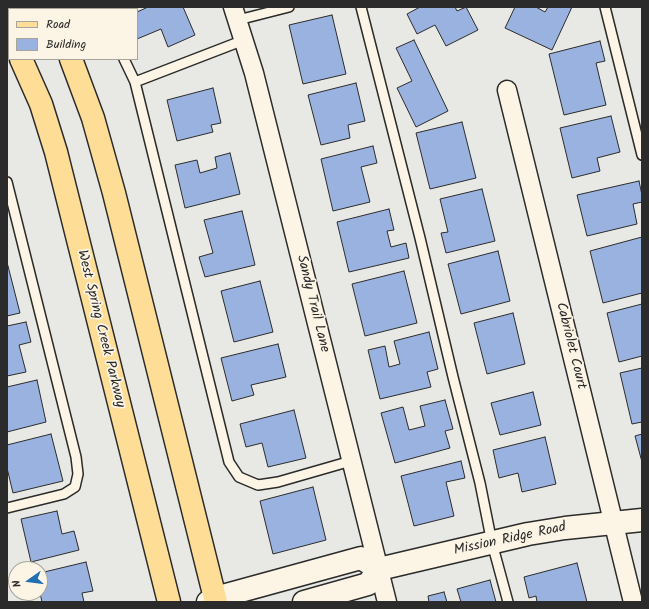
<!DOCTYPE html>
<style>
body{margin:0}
#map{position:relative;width:649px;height:609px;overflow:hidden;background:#e8e8e4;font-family:Kalam,sans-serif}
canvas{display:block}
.frame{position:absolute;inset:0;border:8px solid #2b2b2b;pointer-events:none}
.legend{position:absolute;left:8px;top:8px;width:130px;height:52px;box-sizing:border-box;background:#fcf5e5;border:1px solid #a8a49b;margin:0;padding:5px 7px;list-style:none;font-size:12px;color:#2b2b2b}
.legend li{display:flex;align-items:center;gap:8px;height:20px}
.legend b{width:20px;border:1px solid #a8a49b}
.north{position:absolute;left:8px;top:561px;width:40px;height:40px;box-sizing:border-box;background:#fcf5e5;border:1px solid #a8a49b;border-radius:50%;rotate:256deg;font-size:11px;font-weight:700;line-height:16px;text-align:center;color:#2b2b2b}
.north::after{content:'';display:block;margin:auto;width:14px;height:18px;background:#1f6fb2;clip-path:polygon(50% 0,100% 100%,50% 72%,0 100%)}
</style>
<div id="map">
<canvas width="649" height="609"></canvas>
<div class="frame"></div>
<ul class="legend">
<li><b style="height:5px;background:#fedd96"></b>Road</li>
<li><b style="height:11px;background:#9ab2df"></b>Building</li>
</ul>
<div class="north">N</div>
</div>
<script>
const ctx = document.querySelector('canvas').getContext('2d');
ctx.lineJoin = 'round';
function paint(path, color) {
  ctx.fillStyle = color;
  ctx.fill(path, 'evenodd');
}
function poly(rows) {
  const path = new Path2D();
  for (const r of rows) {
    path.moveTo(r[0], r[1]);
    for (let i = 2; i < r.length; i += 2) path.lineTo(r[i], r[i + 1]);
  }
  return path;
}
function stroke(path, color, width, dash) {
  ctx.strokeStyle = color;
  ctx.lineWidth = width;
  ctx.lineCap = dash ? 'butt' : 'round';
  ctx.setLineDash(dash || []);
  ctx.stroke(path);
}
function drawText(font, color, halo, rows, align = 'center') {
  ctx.font = font + ' Kalam,sans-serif';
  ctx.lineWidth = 3.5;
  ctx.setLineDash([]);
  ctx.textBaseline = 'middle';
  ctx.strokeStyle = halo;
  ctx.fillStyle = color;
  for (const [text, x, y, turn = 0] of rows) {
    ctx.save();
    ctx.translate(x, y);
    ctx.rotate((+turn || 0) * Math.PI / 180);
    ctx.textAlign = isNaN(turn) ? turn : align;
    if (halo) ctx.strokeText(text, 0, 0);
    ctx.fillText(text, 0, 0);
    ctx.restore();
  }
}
const building = poly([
 [148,7,183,7,195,35,168,47,161,29,137,39,137,12,148,7],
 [420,7,455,7,457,11,466,7,478,30,446,46,435,25,417,34,407,14,420,7],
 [515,7,536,7,545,12,548,7,572,7,552,50,505,28,515,7],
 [332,15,346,74,303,84,289,25,332,15],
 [414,40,448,111,416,127,397,88,412,81,396,48,414,40],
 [600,41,605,61,596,63,606,105,564,115,549,54,600,41],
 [356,83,365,121,348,125,350,138,321,145,308,95,356,83],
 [213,88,221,123,211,125,213,132,177,141,167,100,213,88],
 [611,116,620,152,597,158,600,171,572,178,560,128,611,116],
 [462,122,476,178,430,189,416,133,462,122],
 [373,146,377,163,361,167,370,202,333,211,321,159,373,146],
 [230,153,240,194,185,208,175,165,197,160,200,173,217,168,215,157,230,153],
 [639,181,642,195,642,202,633,204,637,224,587,236,577,195,639,181],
 [482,189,495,241,446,253,441,233,448,232,440,199,482,189],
 [389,209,394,230,387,231,391,247,406,243,409,258,349,272,337,222,389,209],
 [242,211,255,265,205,277,199,257,213,253,204,220,242,211],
 [642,237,642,293,603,303,590,251,642,237],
 [498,251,510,301,461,314,448,264,498,251],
 [8,266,20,313,7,316,7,267,8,266],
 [404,271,417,323,365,336,352,284,404,271],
 [260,281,273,332,234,342,221,291,260,281],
 [642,304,642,356,619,362,607,313,642,304],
 [513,313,525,364,487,374,474,323,513,313],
 [26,322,31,342,19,345,26,372,7,376,7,326,26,322],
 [429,332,438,369,427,372,431,387,380,399,368,350,385,346,389,367,400,364,394,341,429,332],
 [278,344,286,377,251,385,254,395,232,401,221,358,278,344],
 [642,368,642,422,632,424,620,373,642,368],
 [37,380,46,422,7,432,7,387,37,380],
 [533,392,541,425,500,435,491,403,533,392],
 [445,400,453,429,445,431,450,448,395,463,381,413,403,407,409,430,425,426,420,406,445,400],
 [294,410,306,458,268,467,262,443,246,447,240,424,294,410],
 [51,434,63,481,13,493,7,468,7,445,51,434],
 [642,434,642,462,635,436,642,434],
 [545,437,556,484,522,492,518,473,499,478,493,450,545,437],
 [461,461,465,478,446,482,454,516,414,526,401,476,461,461],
 [313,487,326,540,273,554,260,501,313,487],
 [57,511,62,534,74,531,79,550,31,562,21,519,57,511],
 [86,562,93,591,82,593,84,602,42,602,40,593,40,573,86,562],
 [577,563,587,602,537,602,536,596,529,598,524,577,577,563],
 [490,580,496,602,461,602,457,589,490,580],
 [444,592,447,602,429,602,428,596,444,592]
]);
const service = poly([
 [100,7,101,9],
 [361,7,420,238,453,377,480,483,492,543,508,602],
 [605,7,642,155],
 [238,20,289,7],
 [124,59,135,82,229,462,239,477,258,485,278,482,351,461],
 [135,82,244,40],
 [7,182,76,457,78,474,75,487,64,494,7,508]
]);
const minor = poly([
 [233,7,254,73,387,602],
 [507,90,633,602]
]);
const tertiary = poly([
 [208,602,215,598,361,558,379,569],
 [304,602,368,584,379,569,528,534,565,528,642,520]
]);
const primary = poly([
 [45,7,46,9],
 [7,30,9,33],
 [21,59,41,104,56,152,169,602],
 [71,59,93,118,114,193,216,602]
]);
const streetNames = [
 ["Sandy Trail Lane",312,304,76],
 ["West Spring Creek Parkway",100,329,76],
 ["Cabriolet Court",570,346,76],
 ["Mission Ridge Road",510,540,-12]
];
paint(building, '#9ab2df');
stroke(building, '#2b2b2b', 1);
stroke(service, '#2b2b2b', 12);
stroke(minor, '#2b2b2b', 21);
stroke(tertiary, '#2b2b2b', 25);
stroke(primary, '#2b2b2b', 25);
stroke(service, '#fcf5e5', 9);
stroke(minor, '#fcf5e5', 18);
stroke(tertiary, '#fcf5e5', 22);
stroke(primary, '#fedd96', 22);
drawText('14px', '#2b2b2b', '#fcf5e5', streetNames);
</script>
